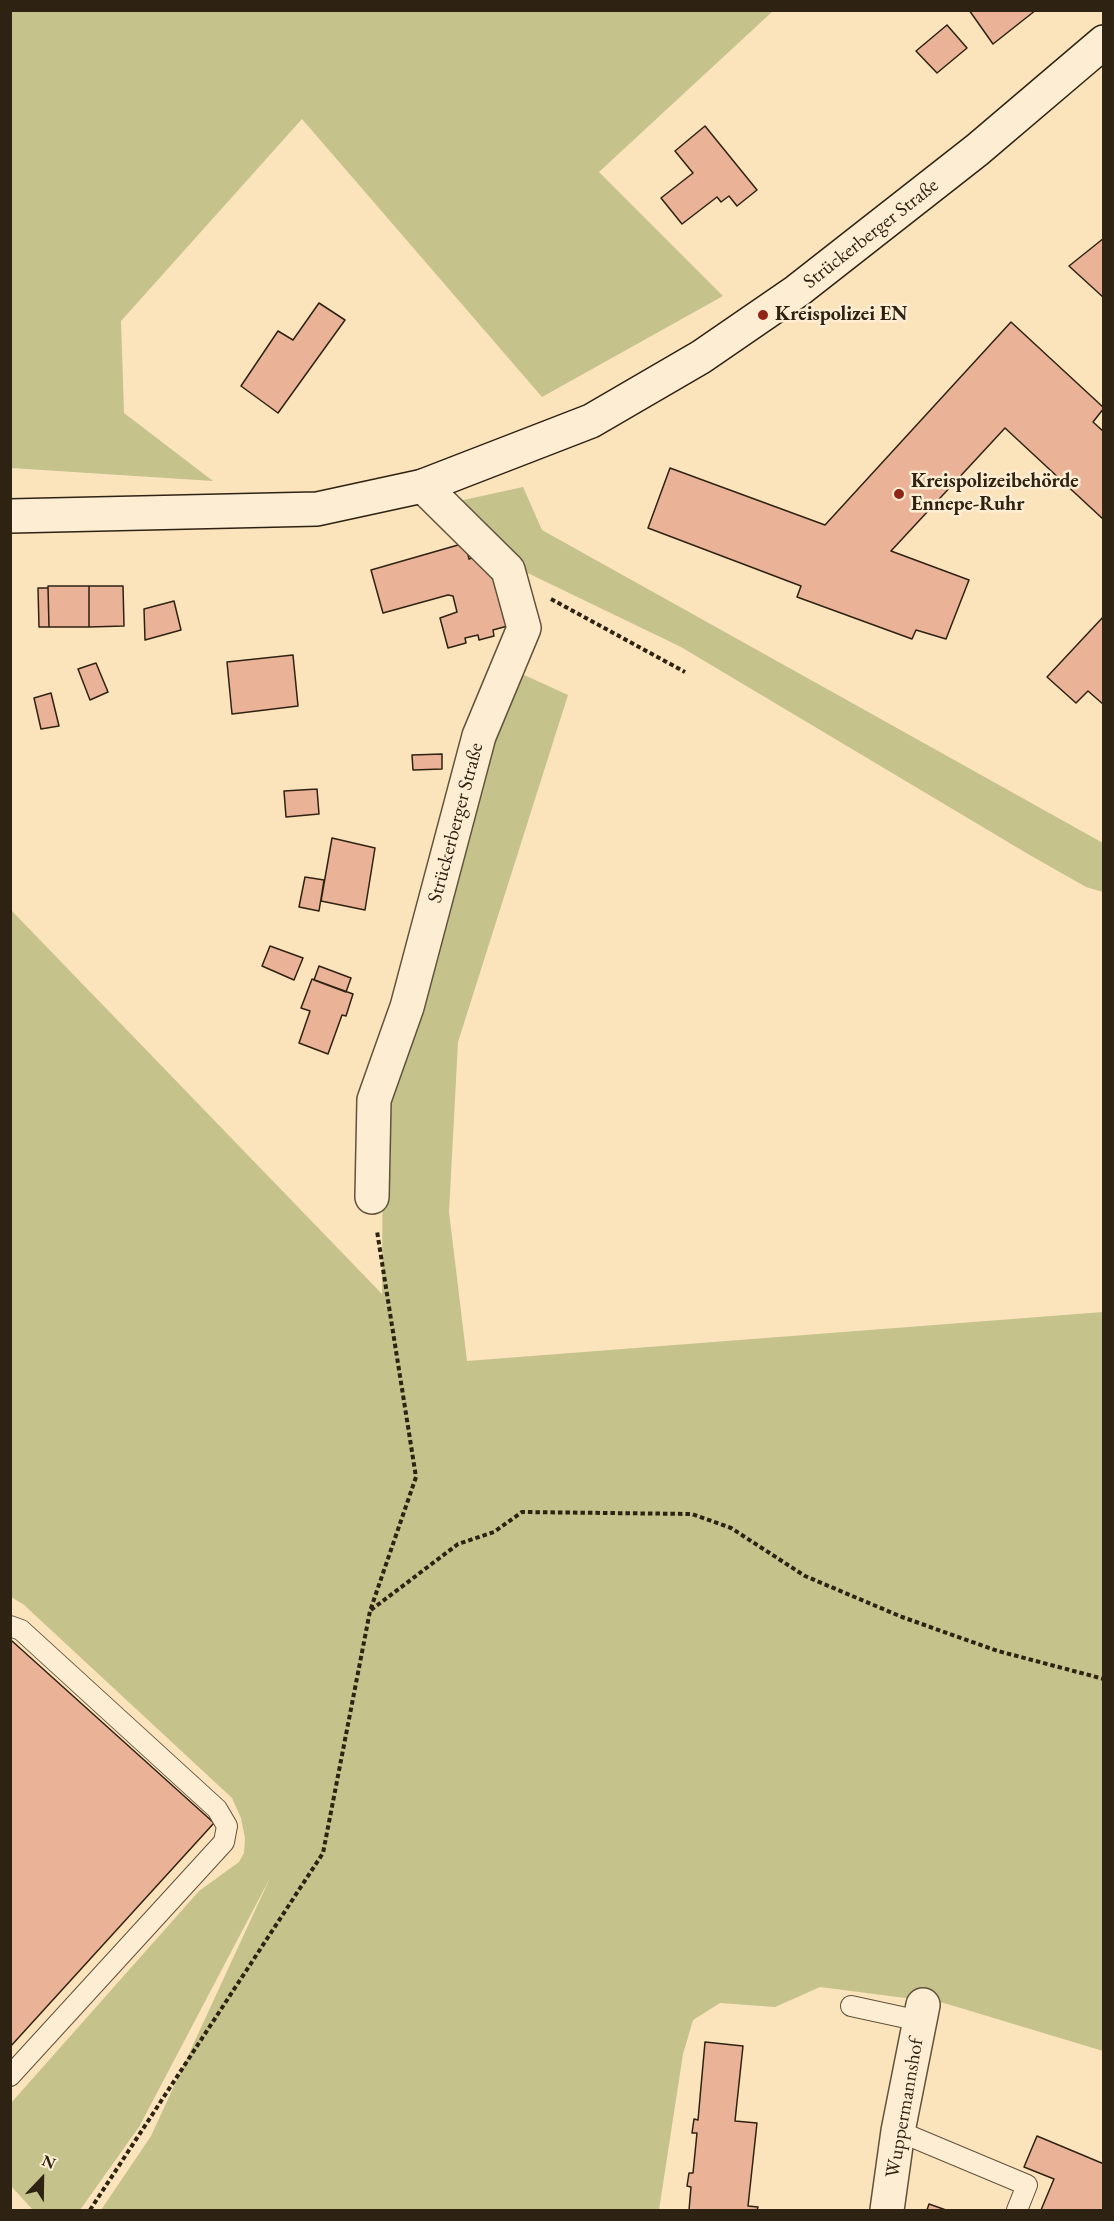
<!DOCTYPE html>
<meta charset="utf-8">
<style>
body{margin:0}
#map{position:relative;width:1114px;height:2221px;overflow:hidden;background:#fbe3bc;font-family:"EB Garamond",serif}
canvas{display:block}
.frame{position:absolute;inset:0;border:12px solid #2e2212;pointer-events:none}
.north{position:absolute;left:12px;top:2149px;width:60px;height:60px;-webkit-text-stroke:4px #fcedd3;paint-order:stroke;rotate:22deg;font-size:16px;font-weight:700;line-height:24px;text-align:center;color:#2e2212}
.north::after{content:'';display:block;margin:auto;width:21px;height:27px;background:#2e2212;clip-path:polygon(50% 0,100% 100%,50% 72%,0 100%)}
</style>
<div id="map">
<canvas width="1114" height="2221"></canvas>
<div class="frame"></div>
<div class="north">N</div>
</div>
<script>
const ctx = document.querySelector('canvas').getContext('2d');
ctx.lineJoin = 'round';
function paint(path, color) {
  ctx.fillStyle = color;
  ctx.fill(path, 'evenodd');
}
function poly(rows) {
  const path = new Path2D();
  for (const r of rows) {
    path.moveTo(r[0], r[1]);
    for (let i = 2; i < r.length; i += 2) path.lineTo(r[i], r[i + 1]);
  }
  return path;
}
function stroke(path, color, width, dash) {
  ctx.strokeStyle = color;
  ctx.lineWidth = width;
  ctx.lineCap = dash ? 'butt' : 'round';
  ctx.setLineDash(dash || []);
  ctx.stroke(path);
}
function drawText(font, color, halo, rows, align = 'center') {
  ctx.font = font + ' "EB Garamond",serif';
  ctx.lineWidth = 5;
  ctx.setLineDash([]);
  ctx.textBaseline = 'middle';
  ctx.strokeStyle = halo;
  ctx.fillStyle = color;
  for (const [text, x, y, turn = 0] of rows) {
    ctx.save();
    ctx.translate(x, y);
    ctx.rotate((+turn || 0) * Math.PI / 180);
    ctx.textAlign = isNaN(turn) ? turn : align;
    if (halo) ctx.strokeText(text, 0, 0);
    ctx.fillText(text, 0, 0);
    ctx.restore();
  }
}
const green = poly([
 [10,11,773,11,599,172,723,296,542,397,302,119,121,321,124,413,213,481,11,468],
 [523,487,542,530,1103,843,1103,892,1086,887,1028,854,681,647,511,565,450,503],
 [511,669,568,695,458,1042,449,1212,467,1361,1103,1312,1103,2051,944,2003,820,1987,775,2007,720,2003,693,2020,683,2054,659,2210,101,2210,151,2136,270,1878,139,2127,80,2210,33,2210,11,2186,11,2103,199,1891,239,1862,244,1853,245,1838,241,1818,232,1798,23,1604,11,1597,10,909,382,1294,383,1108]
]);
const building = poly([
 [969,10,1036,10,993,44,969,10],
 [947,25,967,48,937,73,916,51,947,25],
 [705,126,757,190,737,206,729,196,721,202,717,197,682,224,661,198,693,173,675,151,705,126],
 [1104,238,1104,298,1069,266,1104,238],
 [319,303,345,320,278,413,241,386,278,331,293,340,319,303],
 [1011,322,1104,408,1093,422,1104,432,1104,520,1005,428,891,551,969,580,946,639,916,630,912,639,797,597,801,586,648,528,670,468,825,525,1011,322],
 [465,543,469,559,481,555,504,598,511,625,493,630,494,636,479,640,478,635,465,638,466,643,448,648,440,618,457,612,453,596,448,595,383,613,371,570,465,543],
 [48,586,89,586,89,627,49,627,48,586],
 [89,586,123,586,124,626,89,627,89,586],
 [38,588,48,588,49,627,39,627,38,588],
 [174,601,181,630,145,640,144,609,174,601],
 [1104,616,1104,705,1088,691,1076,703,1047,677,1104,616],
 [293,655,298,706,232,714,227,662,293,655],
 [96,663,108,692,90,700,78,669,96,663],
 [51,693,59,726,41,729,34,698,51,693],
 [442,754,442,769,413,770,412,755,442,754],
 [317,789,319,814,286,817,284,791,317,789],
 [332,838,375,848,365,910,321,901,332,838],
 [305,877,324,880,319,911,299,907,305,877],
 [270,946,303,958,294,980,262,966,270,946],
 [319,966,351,978,346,992,314,980,319,966],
 [312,979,353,994,346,1016,342,1015,328,1054,299,1043,310,1011,301,1008,312,979],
 [12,1641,214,1823,10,2047,10,1642,12,1641],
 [705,2042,743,2046,735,2121,757,2123,748,2206,758,2207,757,2210,689,2210,691,2187,687,2186,689,2173,693,2173,697,2133,692,2133,694,2119,698,2120,705,2042],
 [1037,2136,1104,2164,1104,2210,1041,2210,1054,2179,1024,2167,1037,2136],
 [929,2204,946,2210,927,2210,929,2204]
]);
const path = poly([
 [551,599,685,672],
 [371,1610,458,1544,494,1532,522,1512,692,1514,731,1528,805,1576,902,1617,998,1651,1104,1679],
 [90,2210,323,1853,370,1611,416,1477,377,1231]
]);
const service = poly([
 [10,1626,21,1630,217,1809,227,1826,224,1842,10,2076],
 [851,2006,920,2021],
 [898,2131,1027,2185,1017,2210]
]);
const minor = poly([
 [372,1197,374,1100,407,1007,479,736,524,628,508,570,423,486],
 [887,2210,898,2131,923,2005]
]);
const secondary = poly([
 [10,516,317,509,423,486,591,421,701,357,797,291,977,150,1104,42]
]);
const markers = [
 [763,315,6,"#8f2418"],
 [899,494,6,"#8f2418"]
];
const streetNames = [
 ["Strückerberger Straße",871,234,-38],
 ["Strückerberger Straße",456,823,-75],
 ["Wuppermannshof",905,2108,-80]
];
const poiNames = [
 ["Kreispolizei EN",775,315],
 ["Kreispolizeibehörde",911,482],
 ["Ennepe-Ruhr",911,505]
];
paint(green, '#c5c28c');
paint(building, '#eab297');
stroke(building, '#2e2212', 1.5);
stroke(service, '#61523c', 22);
stroke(minor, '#61523c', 36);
stroke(secondary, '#2e2212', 36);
stroke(path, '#2e2212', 4, [4.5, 3]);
stroke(service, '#fcedd3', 20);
stroke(minor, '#fcedd3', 33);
stroke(secondary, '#fcedd3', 33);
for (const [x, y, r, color] of markers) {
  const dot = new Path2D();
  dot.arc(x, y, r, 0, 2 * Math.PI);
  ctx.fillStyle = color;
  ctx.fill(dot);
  stroke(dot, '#fcedd3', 2);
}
drawText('20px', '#2e2212', '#fcedd3', streetNames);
drawText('bold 20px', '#2e2212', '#fcedd3', poiNames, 'left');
</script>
